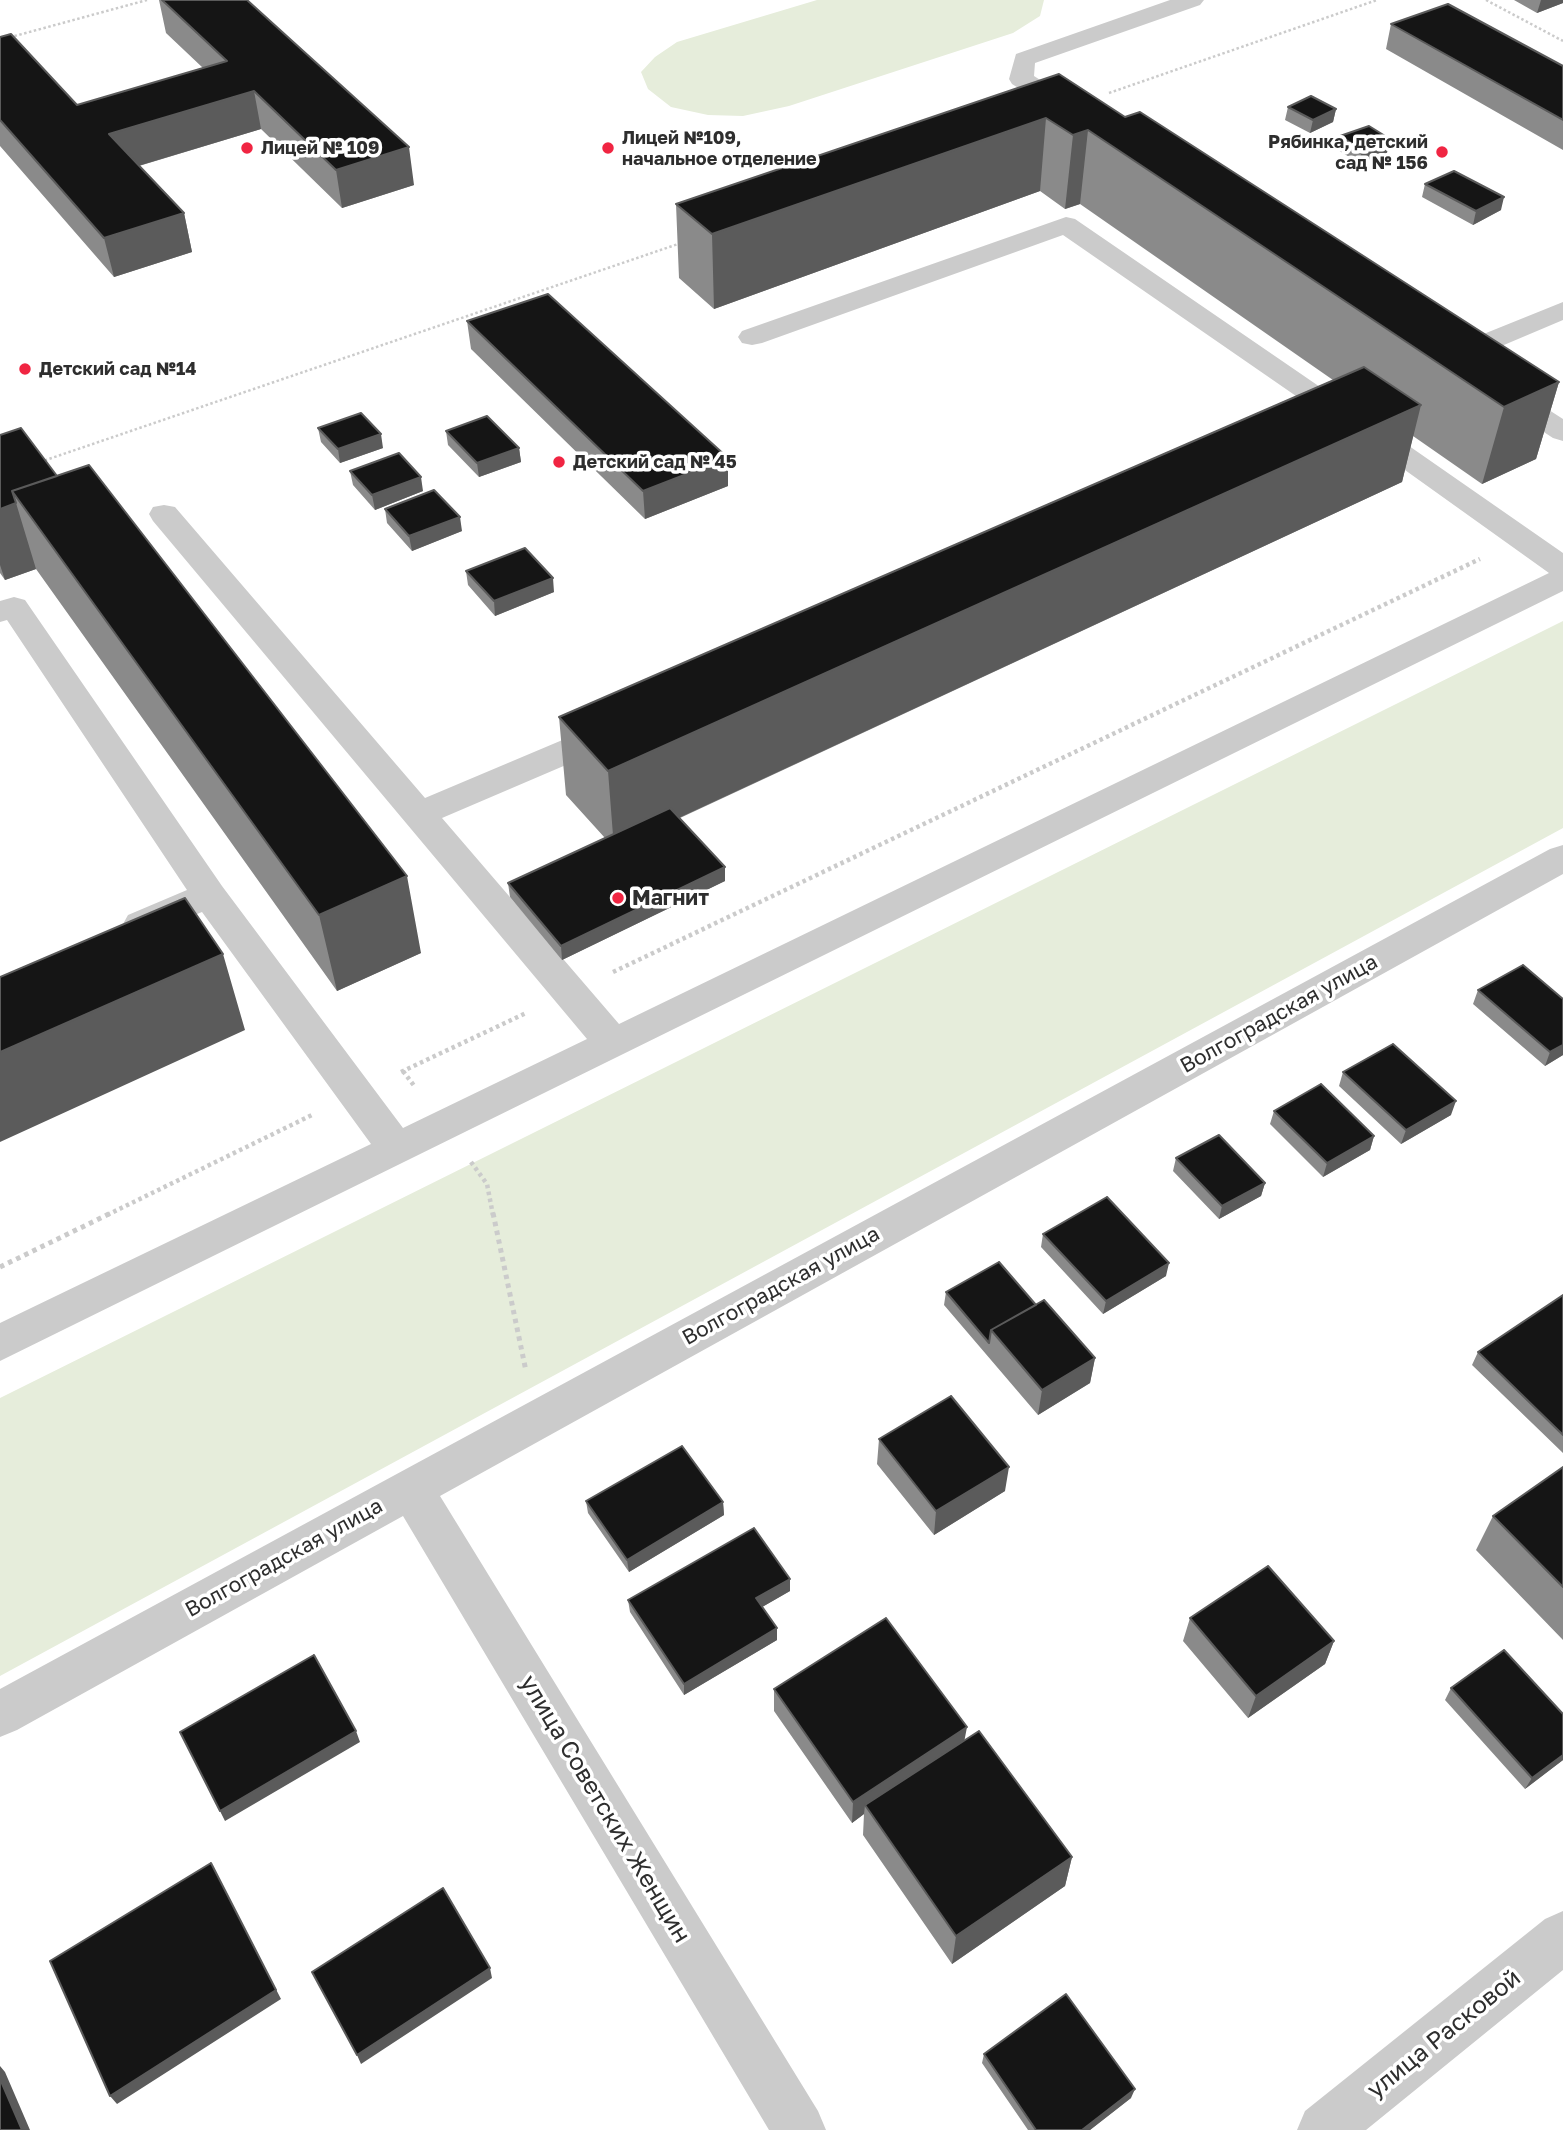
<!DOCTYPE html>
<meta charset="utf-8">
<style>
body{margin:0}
canvas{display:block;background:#fff}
</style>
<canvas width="1563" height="2130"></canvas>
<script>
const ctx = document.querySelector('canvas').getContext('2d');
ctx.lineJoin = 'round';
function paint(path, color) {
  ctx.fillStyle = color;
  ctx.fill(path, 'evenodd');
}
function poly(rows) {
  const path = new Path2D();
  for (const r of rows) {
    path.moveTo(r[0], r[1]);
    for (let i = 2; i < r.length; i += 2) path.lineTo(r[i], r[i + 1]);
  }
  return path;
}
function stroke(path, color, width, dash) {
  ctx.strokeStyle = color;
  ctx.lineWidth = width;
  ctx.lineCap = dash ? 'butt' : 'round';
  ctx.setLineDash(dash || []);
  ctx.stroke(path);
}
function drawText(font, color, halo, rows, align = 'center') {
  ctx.font = font + ' "Golos Text",sans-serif';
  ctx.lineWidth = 7;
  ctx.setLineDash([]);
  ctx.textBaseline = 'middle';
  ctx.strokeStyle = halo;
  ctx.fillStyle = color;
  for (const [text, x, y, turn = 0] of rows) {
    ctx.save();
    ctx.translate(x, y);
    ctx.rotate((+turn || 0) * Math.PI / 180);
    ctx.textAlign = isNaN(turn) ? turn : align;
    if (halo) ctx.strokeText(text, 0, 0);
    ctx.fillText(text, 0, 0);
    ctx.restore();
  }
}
const green = poly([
 [817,0,1044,0,1040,16,1013,33,789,106,743,116,708,115,671,107,648,89,641,72,655,57,677,42],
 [1563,621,1563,828,0,1676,0,1398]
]);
const pathFar2 = poly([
 [1486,0,1563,41],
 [0,40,147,0],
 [1109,93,1377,0],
 [40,462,681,243]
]);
const pathFar1 = poly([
 [613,972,1480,559],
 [403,1071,415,1087],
 [401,1072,526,1013],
 [471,1162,487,1184,493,1215],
 [107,1215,314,1114]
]);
const path = poly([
 [493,1213,526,1371],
 [0,1267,111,1213]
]);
const minor = poly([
 [1170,0,1204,0,1200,5,1035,63,1034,76,1081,106,1084,111,1081,116,1072,118,1063,116,1012,84,1009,79,1016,54,1170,0],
 [1066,217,1075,219,1358,413,1363,419,1361,421,1376,423,1563,553,1563,591,0,1361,0,1323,371,1144,202,912,141,937,128,933,123,924,128,915,187,890,7,620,0,622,0,601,14,597,25,600,222,886,403,1128,587,1039,153,521,149,514,153,507,164,505,175,507,425,798,598,725,610,722,622,725,627,733,622,741,442,818,619,1024,1549,573,1356,435,1351,429,1353,427,1338,425,1063,235,762,343,752,345,742,343,738,337,742,331,1066,217],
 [1563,302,1563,320,1459,364,1449,366,1439,364,1435,358,1439,352,1563,302],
 [1503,384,1513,387,1563,419,1563,441,1553,438,1493,399,1489,393,1493,387,1503,384],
 [1563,845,1563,874,440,1496,818,2111,826,2130,769,2130,403,1516,17,1730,0,1737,0,1689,1550,849,1563,845],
 [1563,1911,1563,1970,1366,2130,1297,2130,1305,2111,1545,1919,1563,1911]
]);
const wall = poly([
 [159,0,247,0,414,185,342,208,261,129,139,166,184,213,192,252,114,277,0,146,0,37,77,105,203,68,166,33],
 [1514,0,1563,0,1563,3,1537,13],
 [1391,24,1563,66,1563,150,1386,49],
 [1059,74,1125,117,1559,382,1536,459,1482,484,1413,436,1402,482,680,818,725,867,725,881,562,960,510,897,508,883,605,838,566,795,559,717,1333,380,1080,204,1065,209,1040,191,714,309,679,278,676,204],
 [1288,107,1336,109,1333,122,1310,133,1285,120],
 [1340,136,1387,153,1359,163,1338,150],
 [1425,184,1501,210,1473,225,1422,197],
 [467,321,728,486,645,519,471,349],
 [318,428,383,448,340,463,321,442],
 [446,431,519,448,521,462,479,477,448,445],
 [0,435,421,953,337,991,36,569,5,580,0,573],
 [350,471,423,491,375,510,353,485],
 [385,509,462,531,412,551,387,523],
 [466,571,554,592,495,616,468,585],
 [1478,990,1563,1055,1545,1066,1473,1004],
 [1343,1072,1451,1115,1401,1144,1339,1086],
 [1274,1111,1374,1136,1370,1150,1323,1177,1270,1124],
 [1176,1158,1265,1183,1261,1196,1219,1219,1173,1171],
 [1043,1234,1166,1276,1103,1314,1041,1247],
 [946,1292,1036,1305,1095,1358,1090,1383,1038,1415,944,1305],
 [1563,1295,1563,1453,1472,1365,1478,1352],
 [879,1439,1005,1491,934,1535,877,1464],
 [1563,1467,1563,1640,1476,1550,1493,1516],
 [586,1501,723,1502,724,1515,629,1572,588,1513],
 [790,1591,762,1607,777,1628,777,1640,684,1695,630,1612,628,1600],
 [1190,1618,1334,1641,1325,1664,1248,1718,1183,1641],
 [1451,1688,1563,1714,1563,1760,1525,1789,1445,1700],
 [774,1689,964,1740,1072,1857,1065,1886,952,1964,863,1835,864,1814,852,1823,774,1711],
 [984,2054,1131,2098,1090,2130,1028,2130,982,2063]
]);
const shadedWall = poly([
 [1541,0,1563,0,1563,3,1537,13],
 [254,91,261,129,118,172,109,134],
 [1336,109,1333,122,1310,133,1313,120],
 [1046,118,1040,191,714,309,712,234],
 [1088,130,1080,204,1065,209,1073,135],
 [1390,139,1387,153,1359,163,1362,150],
 [409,147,414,185,342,208,336,170],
 [1504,197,1501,210,1473,225,1476,211],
 [184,213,192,252,114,277,104,238],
 [1559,382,1536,459,1482,484,1504,407],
 [1421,405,1402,482,614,848,608,771],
 [381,434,383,448,340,463,338,449],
 [519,448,521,462,479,477,477,463],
 [728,458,728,486,645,519,643,491],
 [421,477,423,491,375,510,372,495],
 [16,503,36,569,5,580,0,565,0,509],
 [460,517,462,531,412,551,409,536],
 [553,578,554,592,495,616,494,601],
 [725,867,725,881,562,960,561,946],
 [407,876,421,953,337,991,319,915],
 [223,954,245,1030,0,1142,0,1052],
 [1563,1045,1563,1055,1545,1066,1550,1052],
 [1456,1101,1451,1115,1401,1144,1406,1130],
 [1374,1136,1370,1150,1323,1177,1327,1163],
 [1265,1183,1261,1196,1219,1219,1222,1206],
 [1169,1263,1166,1276,1103,1314,1106,1301],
 [1095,1358,1090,1383,1038,1415,1042,1390],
 [1009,1467,1005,1491,934,1535,936,1511],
 [723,1502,724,1515,629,1572,627,1560],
 [790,1579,790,1591,757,1610,756,1598],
 [777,1628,777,1640,684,1695,684,1684],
 [1334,1641,1325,1664,1248,1718,1256,1696],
 [967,1727,963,1748,865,1805,864,1814,852,1823,853,1802],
 [356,1731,360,1742,225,1821,220,1811],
 [1563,1755,1563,1760,1525,1789,1532,1778],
 [1072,1857,1065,1886,952,1964,956,1936],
 [211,1863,281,1999,117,2104,110,2096],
 [490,1968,492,1978,361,2064,357,2055],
 [0,2066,5,2072,30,2130,22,2130,0,2079],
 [1135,2089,1131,2098,1090,2130,1082,2130]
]);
const building = poly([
 [162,0,247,0,409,147,336,170,254,91,109,134,184,213,104,238,0,120,0,37,11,34,77,105,227,61,162,0],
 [1448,4,1563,66,1563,120,1391,24,1448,4],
 [1059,74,1125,117,1140,112,1559,382,1504,407,1088,130,1073,135,1046,118,712,234,676,204,1059,74],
 [1311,96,1336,109,1313,120,1288,107,1311,96],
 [1369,126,1390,139,1362,150,1340,136,1369,126],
 [1454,171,1504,197,1476,211,1425,184,1454,171],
 [548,294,728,458,643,491,467,321,548,294],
 [1364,367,1421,405,608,771,559,717,1364,367],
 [361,413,381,434,338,449,318,428,361,413],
 [487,416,519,448,477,463,446,431,487,416],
 [21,428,57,476,12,491,16,503,0,509,0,435,21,428],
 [399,453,421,477,372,495,350,471,399,453],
 [89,465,407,876,319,915,12,491,89,465],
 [434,490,460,517,409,536,385,509,434,490],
 [525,548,553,578,494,601,466,571,525,548],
 [670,808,725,867,561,946,508,883,670,808],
 [185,898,223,954,0,1052,0,977,185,898],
 [1523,965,1563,999,1563,1045,1550,1052,1478,990,1523,965],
 [1393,1044,1456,1101,1406,1130,1343,1072,1393,1044],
 [1321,1084,1374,1136,1327,1163,1274,1111,1321,1084],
 [1219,1135,1265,1183,1222,1206,1176,1158,1219,1135],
 [1107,1197,1169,1263,1106,1301,1043,1234,1107,1197],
 [999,1262,1036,1305,991,1330,989,1343,946,1292,999,1262],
 [1563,1295,1563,1435,1478,1352,1563,1295],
 [1044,1300,1095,1358,1042,1390,991,1330,1044,1300],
 [951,1396,1009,1467,936,1511,879,1439,951,1396],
 [682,1446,723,1502,627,1560,586,1501,682,1446],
 [1563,1467,1563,1587,1493,1516,1563,1467],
 [754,1528,790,1579,756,1598,777,1628,684,1684,628,1600,754,1528],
 [1268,1566,1334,1641,1256,1696,1190,1618,1268,1566],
 [886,1618,967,1727,853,1802,774,1689,886,1618],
 [1504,1650,1563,1714,1563,1755,1532,1778,1451,1688,1504,1650],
 [314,1655,356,1731,220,1811,180,1732,314,1655],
 [979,1731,1072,1857,956,1936,865,1805,979,1731],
 [211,1863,276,1990,110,2096,50,1961,211,1863],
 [443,1888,490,1968,357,2055,312,1972,443,1888],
 [1066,1994,1135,2089,1082,2130,1036,2130,984,2054,1066,1994],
 [0,2079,22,2130,0,2130,0,2079]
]);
const markers = [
 [247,148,7,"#f02542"],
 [608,148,7,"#f02542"],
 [1442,152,7,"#f02542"],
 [25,369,7,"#f02542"],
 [559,462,7,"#f02542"],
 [618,898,7,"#f02542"]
];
const farPoinames = [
 ["Лицей №109,",622,138],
 ["начальное отделение",622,159],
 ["Рябинка, детский",1428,142,"right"],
 ["сад № 156",1428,163,"right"],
 ["Лицей № 109",261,148],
 ["Детский сад №14",39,369],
 ["Детский сад № 45",573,462]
];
const poiNames = [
 ["Магнит",632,898]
];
const streetNames = [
 ["Волгоградская улица",1279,1014,-29],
 ["Волгоградская улица",781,1286,-29],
 ["Волгоградская улица",284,1558,-29]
];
const nearStreetnames = [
 ["улица Советских Женщин",605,1809,59],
 ["улица Расковой",1444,2034,-39]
];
paint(green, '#e6eddb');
stroke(pathFar2, '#cbcbcb', 2.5, [2.5, 2.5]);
stroke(pathFar1, '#cbcbcb', 4.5, [3.5, 3.5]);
stroke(path, '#cbcbcb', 5, [4.5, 4.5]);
paint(minor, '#cbcbcb');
paint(wall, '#8a8a8a');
paint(shadedWall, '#5b5b5b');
paint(building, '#151515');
stroke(building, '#5b5b5b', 2);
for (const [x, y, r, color] of markers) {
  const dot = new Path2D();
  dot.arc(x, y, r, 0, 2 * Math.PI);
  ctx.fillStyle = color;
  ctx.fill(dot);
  stroke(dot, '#fff', 2.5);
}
drawText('bold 18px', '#2e2e2e', '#fff', farPoinames, 'left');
drawText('bold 21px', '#2e2e2e', '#fff', poiNames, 'left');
drawText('21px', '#2e2e2e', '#fff', streetNames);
drawText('24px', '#2e2e2e', '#fff', nearStreetnames);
</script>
